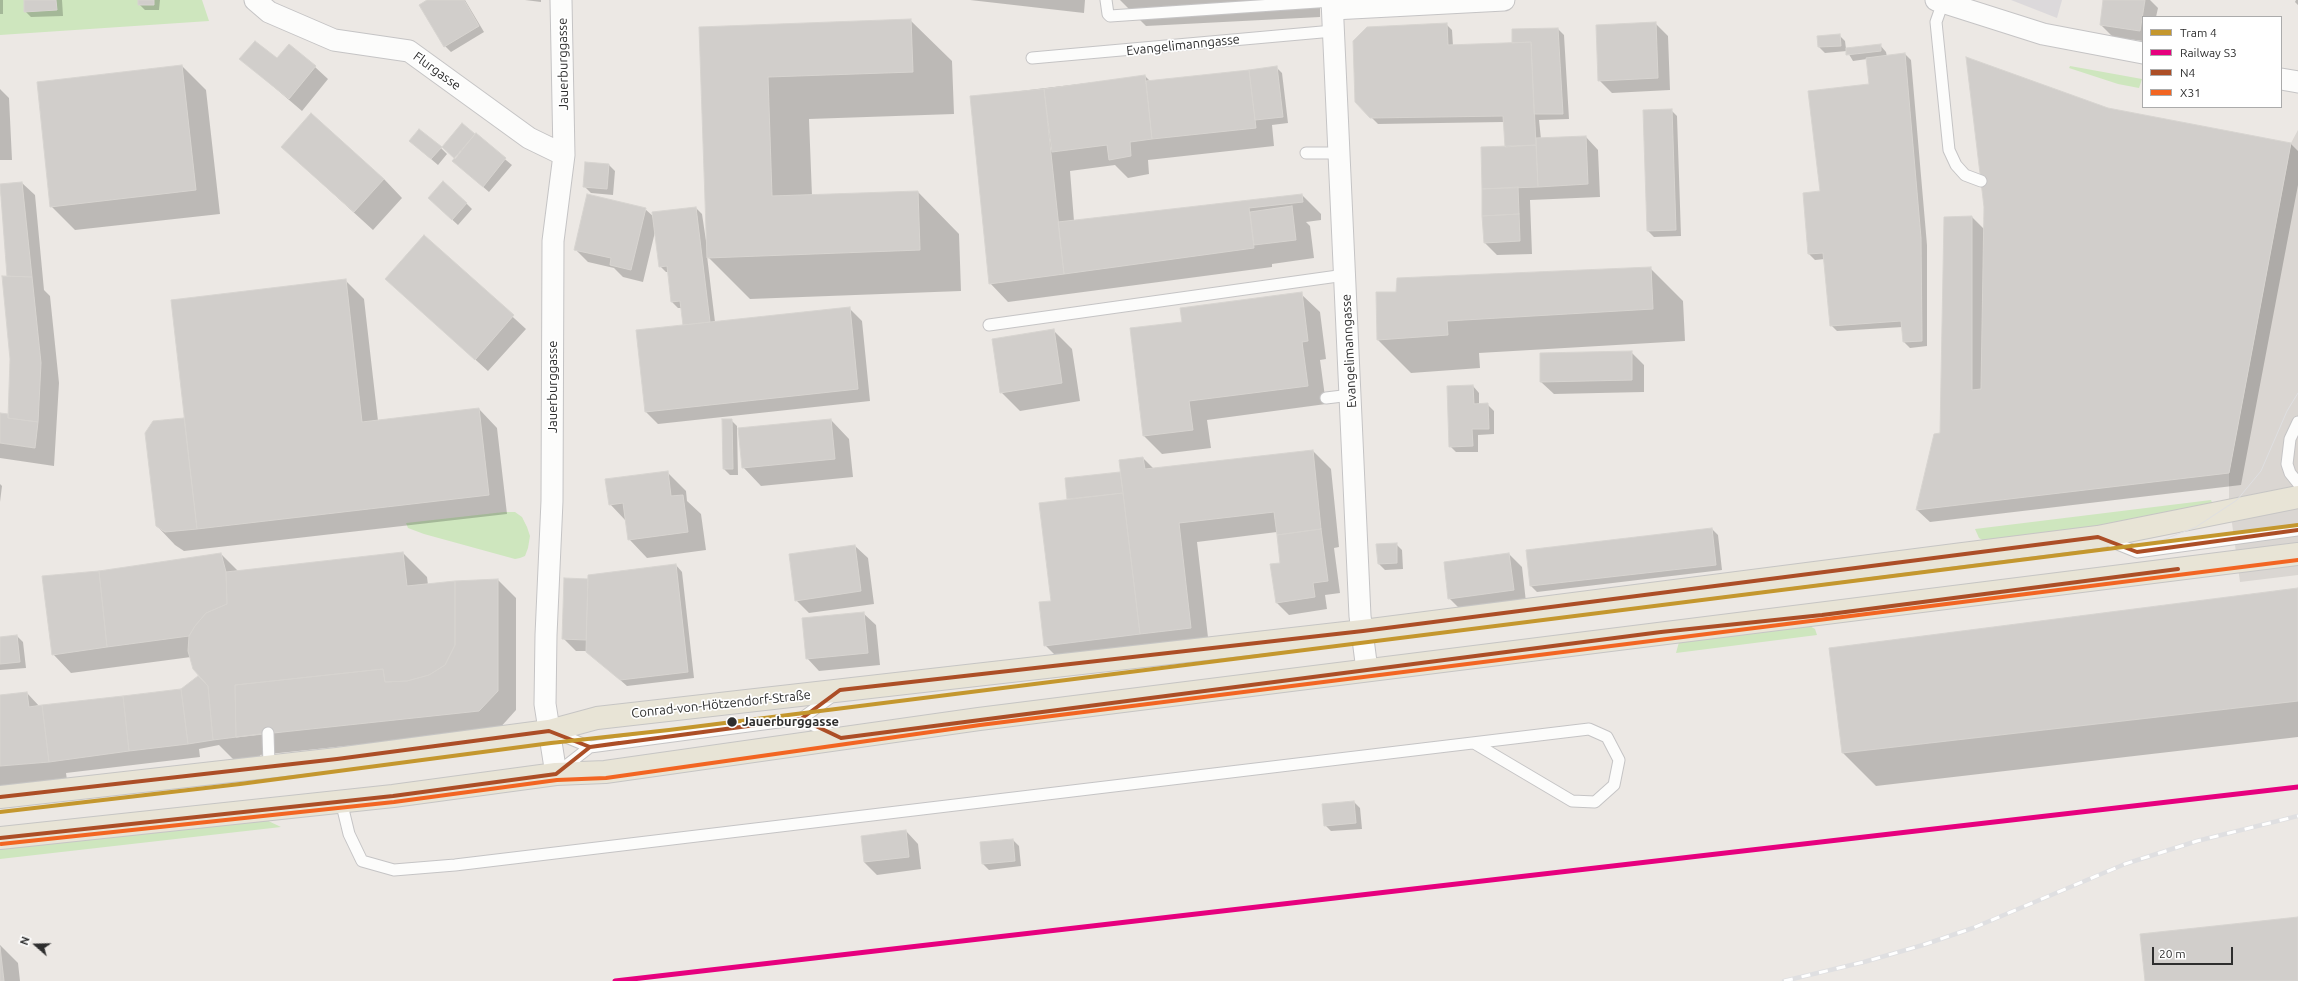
<!DOCTYPE html>
<meta charset="utf-8">
<style>
body{margin:0}
#map{position:relative;width:2298px;height:981px;overflow:hidden;background:#ece8e4;font-family:Ubuntu,sans-serif}
canvas{display:block}
.legend{position:absolute;left:2142px;top:16px;width:140px;height:92px;box-sizing:border-box;background:#fff;border:1px solid #ababab;margin:0;padding:5px 7px;list-style:none;font-size:12px;color:#2e2e2e}
.legend li{display:flex;align-items:center;gap:8px;height:20px}
.legend b{width:20px;border:1px solid #ababab}
.north{position:absolute;left:16px;top:925px;width:40px;height:40px;-webkit-text-stroke:3px #fff;paint-order:stroke;rotate:290deg;font-size:11px;font-weight:700;line-height:16px;text-align:center;color:#2e2e2e}
.north::after{content:'';display:block;margin:auto;width:14px;height:18px;background:#2e2e2e;clip-path:polygon(50% 0,100% 100%,50% 72%,0 100%)}
.scale{position:absolute;left:2152px;top:947px;width:81px;height:18px;box-sizing:border-box;border:2px solid #2e2e2e;border-top:0;padding-left:5px;font-size:12px;line-height:14px;white-space:nowrap;color:#2e2e2e;-webkit-text-stroke:3px #fff;paint-order:stroke}
</style>
<div id="map">
<canvas width="2298" height="981"></canvas>
<ul class="legend">
<li><b style="height:5px;background:#c4972e"></b>Tram 4</li>
<li><b style="height:5px;background:#e6007e"></b>Railway S3</li>
<li><b style="height:5px;background:#ac4e26"></b>N4</li>
<li><b style="height:5px;background:#f26522"></b>X31</li>
</ul>
<div class="north">N</div>
<div class="scale">20 m</div>
</div>
<script>
const ctx = document.querySelector('canvas').getContext('2d');
ctx.lineJoin = 'round';
function paint(path, color) {
  ctx.fillStyle = color;
  ctx.fill(path, 'evenodd');
}
function poly(rows) {
  const path = new Path2D();
  for (const r of rows) {
    path.moveTo(r[0], r[1]);
    for (let i = 2; i < r.length; i += 2) path.lineTo(r[i], r[i + 1]);
  }
  return path;
}
function stroke(path, color, width, dash) {
  ctx.strokeStyle = color;
  ctx.lineWidth = width;
  ctx.lineCap = dash ? 'butt' : 'round';
  ctx.setLineDash(dash || []);
  ctx.stroke(path);
}
function drawText(font, color, halo, rows, align = 'center') {
  ctx.font = font + ' Ubuntu,sans-serif';
  ctx.lineWidth = 3.5;
  ctx.setLineDash([]);
  ctx.textBaseline = 'middle';
  ctx.strokeStyle = halo;
  ctx.fillStyle = color;
  for (const [text, x, y, turn = 0] of rows) {
    ctx.save();
    ctx.translate(x, y);
    ctx.rotate((+turn || 0) * Math.PI / 180);
    ctx.textAlign = isNaN(turn) ? turn : align;
    if (halo) ctx.strokeText(text, 0, 0);
    ctx.fillText(text, 0, 0);
    ctx.restore();
  }
}
const industrial = poly([
 [2011,0,2062,0,2057,18]
]);
const green = poly([
 [0,0,202,0,209,21,0,35],
 [2070,66,2142,79,2139,88,2118,84,2069,68],
 [2211,500,2213,505,2176,517,1986,542,1979,538,1975,529],
 [504,512,515,512,522,517,527,527,530,536,528,548,525,556,520,558,515,559,424,534,408,528,406,523],
 [1808,625,1815,629,1817,635,1676,653,1679,642],
 [262,818,281,827,0,859,0,845]
]);
const plaza = poly([
 [2298,130,2298,575,2240,582,2229,501,2229,473,2288,161,2291,143]
]);
const shadow = poly([
 [0,0,3,0,3,14,0,14],
 [25,0,62,0,63,16,31,17,25,11],
 [139,0,160,0,159,10,145,10,139,4],
 [429,0,465,0,484,32,451,52,445,46],
 [525,0,541,0,541,2],
 [970,0,1085,0,1084,13],
 [1120,0,1320,0,1320,17,1146,26],
 [2104,0,2150,0,2158,8,2156,17,2143,17,2143,41,2113,37,2101,25],
 [2296,0,2298,0,2298,5,2295,2],
 [910,20,952,61,954,114,809,119,812,196,918,192,959,234,961,291,750,299,707,256,715,322,849,308,862,321,870,401,658,424,646,412,684,326,682,308,678,308,672,302,669,272,666,272,660,266,655,232,643,282,623,277,614,268,588,262,575,249,645,209,654,217,696,208,702,214,708,254,700,28],
 [1655,23,1668,36,1670,90,1612,93,1599,80],
 [1446,24,1452,30,1453,46,1513,44,1558,29,1564,35,1569,119,1539,120,1541,139,1586,137,1598,150,1600,197,1530,200,1532,254,1497,255,1485,243,1506,147,1504,122,1378,124,1356,102],
 [1839,35,1845,41,1846,49,1880,45,1886,52,1887,57,1905,54,1911,60,1927,245,1927,346,1910,348,1904,342,1903,327,1837,331,1831,325,1825,259,1815,260,1809,254,1821,192,1870,85,1867,59,1853,61,1847,51,1825,53,1819,47],
 [241,59,277,60,315,67,328,79,302,111],
 [182,66,206,90,220,214,75,230,51,206],
 [1276,67,1282,73,1288,123,1272,125,1274,146,1148,160,1149,174,1128,178,1115,165,1070,171,1074,221,1302,195,1321,214,1321,220,1306,222,1310,226,1314,258,1272,264,1272,267,1008,302,990,283,971,97,1145,76,1151,82],
 [0,89,9,98,12,160,0,160],
 [2108,109,2291,144,2298,151,2298,185,2241,485,1930,522,1917,510,1935,435,1941,434,1972,217,1985,230],
 [1671,110,1677,116,1681,236,1654,237,1648,231],
 [462,124,512,165,489,192,460,167],
 [282,147,384,179,402,198,373,230],
 [417,147,441,148,447,154,438,165],
 [609,165,615,171,613,195,591,193,585,187],
 [22,183,35,195,44,290,50,296,59,383,54,466,0,458,0,414,9,415,11,359,8,277,0,185],
 [466,203,472,209,458,225,435,204],
 [424,236,526,329,488,371,386,279],
 [1650,268,1683,301,1685,341,1479,353,1480,368,1411,373,1378,340,1397,293],
 [345,280,364,299,378,421,479,409,497,428,507,514,184,551,175,545,157,526,154,422,185,419],
 [1301,294,1320,312,1326,359,1320,360,1326,404,1207,420,1211,448,1162,454,1144,436,1183,323],
 [1053,330,1072,349,1080,401,1020,411,1001,392],
 [1631,352,1644,365,1644,392,1554,394,1541,382],
 [1473,386,1479,393,1479,405,1488,405,1494,411,1494,434,1478,435,1478,452,1456,452,1450,446],
 [731,420,737,426,738,475,730,475,724,469],
 [831,420,849,439,853,477,761,486,743,467],
 [1313,451,1331,469,1339,547,1334,548,1340,593,1325,595,1327,609,1289,615,1276,602,1282,564,1277,532,1197,542,1209,646,1064,664,1045,645,1070,500,1068,499,1120,473,1122,475,1143,458,1154,469],
 [667,472,686,491,687,501,701,514,706,550,647,558,629,539,626,521,610,504],
 [0,484,2,486,0,502],
 [1712,529,1718,535,1722,570,1537,592,1531,586,1527,551],
 [1396,544,1402,550,1403,569,1385,570,1379,564,1377,545],
 [855,546,868,558,874,604,809,613,796,600],
 [403,553,427,577,428,585,498,580,516,598,516,710,498,730,260,755,260,761,238,764,219,745,199,749,200,757,66,773,67,780,0,787,0,696,27,693,40,707,212,689,191,657,71,673,53,654,99,572,221,554,238,571],
 [1509,554,1522,567,1526,602,1462,611,1449,598],
 [676,565,682,572,694,678,627,686,587,651,576,651,563,638,589,580],
 [2298,589,2298,737,1876,786,1843,753,1831,649],
 [863,613,876,625,880,665,819,671,807,658],
 [17,636,23,642,26,668,0,670,0,638],
 [1354,802,1360,808,1362,829,1331,831,1325,825],
 [906,831,918,844,921,869,877,875,864,862],
 [1013,840,1019,846,1021,866,989,870,982,863],
 [0,945,18,963,20,981,0,981]
]);
const building = poly([
 [24,0,56,0,57,10,24,12,24,0],
 [138,0,154,0,154,5,138,5,138,0],
 [427,0,464,0,479,26,444,47,419,5,427,0],
 [2103,0,2145,0,2140,31,2100,25,2103,0],
 [911,19,913,72,768,77,772,196,918,191,920,250,707,258,699,27,911,19],
 [1656,22,1658,78,1598,81,1596,25,1656,22],
 [1447,23,1448,45,1531,42,1536,145,1505,147,1503,116,1370,118,1355,102,1353,41,1367,27,1447,23],
 [1558,28,1563,114,1534,114,1531,42,1512,43,1512,29,1558,28],
 [1840,34,1841,46,1818,47,1817,36,1840,34],
 [255,41,277,58,289,44,316,66,289,99,239,59,255,41],
 [1881,44,1881,51,1846,55,1846,48,1881,44],
 [1905,53,1921,238,1922,341,1903,342,1901,321,1830,326,1823,253,1808,254,1803,193,1820,191,1808,91,1869,84,1866,58,1905,53],
 [1966,57,2108,108,2291,143,2229,473,1916,510,1934,434,1940,433,1944,217,1972,216,1972,390,1981,389,1984,207,1966,57],
 [182,65,196,190,50,207,37,82,182,65],
 [1277,66,1283,117,1255,120,1249,70,1277,66],
 [1249,70,1256,128,1152,139,1146,81,1249,70],
 [1145,75,1152,139,1130,142,1131,156,1109,160,1107,145,1052,152,1044,89,1145,75],
 [1044,89,1064,274,989,284,970,96,1044,89],
 [1672,109,1676,230,1647,231,1643,110,1672,109],
 [311,113,384,179,354,212,281,147,311,113],
 [462,123,475,134,455,159,442,147,462,123],
 [419,129,442,147,431,159,409,141,419,129],
 [476,133,506,158,483,187,452,161,476,133],
 [1586,136,1588,184,1538,187,1536,138,1586,136],
 [1536,145,1538,187,1482,189,1481,147,1536,145],
 [585,162,609,164,607,189,583,187,585,162],
 [443,181,467,203,452,220,428,198,443,181],
 [22,182,32,277,7,276,0,184,22,182],
 [1518,187,1519,214,1482,216,1482,189,1518,187],
 [587,194,646,208,631,270,610,265,611,258,574,250,587,194],
 [1302,194,1303,202,1249,208,1254,248,1064,274,1058,222,1302,194],
 [1292,206,1296,240,1254,245,1250,212,1292,206],
 [696,207,710,322,683,325,680,301,671,302,667,266,659,267,652,212,696,207],
 [1519,214,1520,241,1484,243,1482,216,1519,214],
 [424,235,514,315,475,360,385,279,424,235],
 [1651,267,1653,309,1447,321,1448,335,1377,340,1376,292,1396,292,1397,278,1651,267],
 [2,276,32,277,41,363,38,422,8,418,10,359,2,276],
 [346,279,362,422,479,408,489,495,197,529,171,300,346,279],
 [1302,292,1308,341,1302,342,1308,386,1189,401,1193,430,1143,436,1130,328,1182,322,1180,308,1302,292],
 [850,307,858,389,645,412,636,330,850,307],
 [1054,329,1062,383,1000,393,992,339,1054,329],
 [1632,351,1632,380,1540,382,1540,353,1632,351],
 [1473,385,1474,404,1488,403,1489,429,1472,429,1473,446,1449,447,1447,386,1473,385],
 [0,413,8,414,8,418,38,422,35,448,0,443,0,413],
 [184,418,197,529,165,532,156,526,145,433,153,421,184,418],
 [722,419,732,419,733,469,723,469,722,419],
 [831,419,835,459,742,468,738,428,831,419],
 [1313,450,1321,529,1277,535,1274,512,1179,523,1191,628,1140,634,1119,460,1143,457,1145,469,1313,450],
 [668,471,671,496,683,495,688,532,628,540,623,503,609,505,605,479,668,471],
 [1120,472,1123,493,1067,499,1065,478,1120,472],
 [1123,493,1140,634,1044,646,1039,602,1051,601,1039,503,1123,493],
 [1712,528,1716,565,1530,586,1526,550,1712,528],
 [1321,529,1328,581,1313,583,1315,597,1276,603,1270,564,1280,563,1277,535,1321,529],
 [1397,543,1397,563,1378,564,1376,544,1397,543],
 [855,545,861,591,795,601,789,554,855,545],
 [403,552,407,586,455,581,455,645,445,665,429,675,407,681,385,682,383,669,235,685,236,737,268,733,213,740,208,686,193,669,188,651,189,636,195,626,206,613,227,604,226,572,403,552],
 [221,553,226,572,227,604,206,613,195,626,189,636,107,647,99,571,221,553],
 [1509,553,1514,590,1448,599,1444,562,1509,553],
 [676,564,688,672,620,680,586,652,588,575,676,564],
 [99,571,107,647,52,655,42,576,99,571],
 [564,578,588,579,586,640,562,639,564,578],
 [498,579,498,691,479,711,236,737,235,685,383,669,385,682,407,681,429,675,445,665,455,645,455,581,498,579],
 [2298,588,2298,701,1842,753,1829,648,2298,588],
 [864,612,868,653,806,659,802,618,864,612],
 [17,635,20,662,0,664,0,637,17,635],
 [198,676,208,686,213,740,188,744,181,689,198,676],
 [181,689,188,744,129,751,123,696,181,689],
 [27,692,29,707,42,705,49,762,0,766,0,695,27,692],
 [123,696,129,751,49,762,42,705,123,696],
 [1354,801,1356,823,1324,826,1322,804,1354,801],
 [906,830,909,857,864,862,861,836,906,830],
 [1013,839,1015,861,982,864,980,842,1013,839],
 [2298,917,2298,981,2145,981,2140,934,2298,917],
 [0,947,4,981,0,981,0,947]
]);
const lane = poly([
 [1106,0,1108,14,1110,16,1332,1],
 [1943,2,1936,22,1949,150,1956,165,1965,175,1981,181],
 [1032,58,1333,31],
 [1306,153,1339,153],
 [989,325,1345,275],
 [1326,398,1351,395],
 [2298,422,2290,439,2287,464,2290,473,2298,483],
 [2105,539,2137,552,2298,530],
 [801,719,836,736],
 [554,732,590,747],
 [268,733,269,765],
 [558,772,590,747,801,719,835,694],
 [341,801,349,834,362,861,394,870,455,865,1589,729,1607,737,1619,760,1614,785,1595,802,1572,801,1474,743]
]);
const street = poly([
 [255,0,269,12,334,40,409,51,529,138,564,155],
 [1332,0,1360,616,1367,670],
 [1936,0,2043,34,2143,53],
 [1333,9,1504,0],
 [2281,79,2298,82],
 [556,774,545,704,546,635,552,501,553,241,564,155,561,0]
]);
const primary = poly([
 [0,797,337,759,549,731,597,718,1363,631,1963,554,2098,537,2298,497],
 [0,838,393,796,556,774,605,772,979,719,2298,554]
]);
const tram = poly([
 [2132,546,2165,539,2196,527,2237,500,2261,471,2287,411,2298,393]
]);
const rail = poly([
 [1784,981,1864,962,1923,945,1973,928,2125,864,2197,841,2298,816]
]);
const bus1 = poly([
 [771,723,801,719,841,738,1661,632,1822,615,2178,569],
 [0,797,337,759,549,731,590,747,619,743],
 [0,838,393,796,556,774,590,747,801,719,840,690,1363,631,2098,537,2137,552,2298,530]
]);
const bus2 = poly([
 [1,844,394,802,557,780,606,778,980,725,2298,560]
]);
const rail1 = poly([
 [615,981,2298,787]
]);
const tram1 = poly([
 [0,812,240,784,551,743,669,730,2298,525]
]);
const markers = [
 [732,722,5.5,"#2e2e2e"]
];
const streetNames = [
 ["Evangelimanngasse",1183,45,-6],
 ["Jauerburggasse",563,64,-91],
 ["Flurgasse",437,71,36],
 ["Evangelimanngasse",1349,351,-93],
 ["Jauerburggasse",553,387,-90],
 ["Conrad-von-Hötzendorf-Straße",721,704,-6]
];
const stopNames = [
 ["Jauerburggasse",742,722]
];
paint(industrial, '#dcd9db');
paint(green, '#cee6be');
paint(plaza, '#dad6d2');
paint(shadow, '#0003');
paint(building, '#d1cecb');
stroke(building, '#d7d4d0', 1);
stroke(lane, '#c5c4c5', 13);
stroke(street, '#c5c4c5', 23);
stroke(primary, '#c6c5c4', 24);
stroke(lane, '#fcfcfb', 11);
stroke(street, '#fcfcfb', 21);
stroke(primary, '#e8e4d6', 22);
stroke(tram, '#dfdfe1', 1);
stroke(rail, '#dfdfe1', 4.5);
stroke(rail, '#fff', 3, [9]);
stroke(bus1, '#ac4e26', 4);
stroke(bus2, '#f26522', 4);
stroke(rail1, '#e6007e', 5);
stroke(tram1, '#c4972e', 4);
for (const [x, y, r, color] of markers) {
  const dot = new Path2D();
  dot.arc(x, y, r, 0, 2 * Math.PI);
  ctx.fillStyle = color;
  ctx.fill(dot);
  stroke(dot, '#fff', 1.5);
}
drawText('13px', '#2e2e2e', '#fff', streetNames);
drawText('bold 13px', '#2e2e2e', '#fff', stopNames, 'left');
</script>
